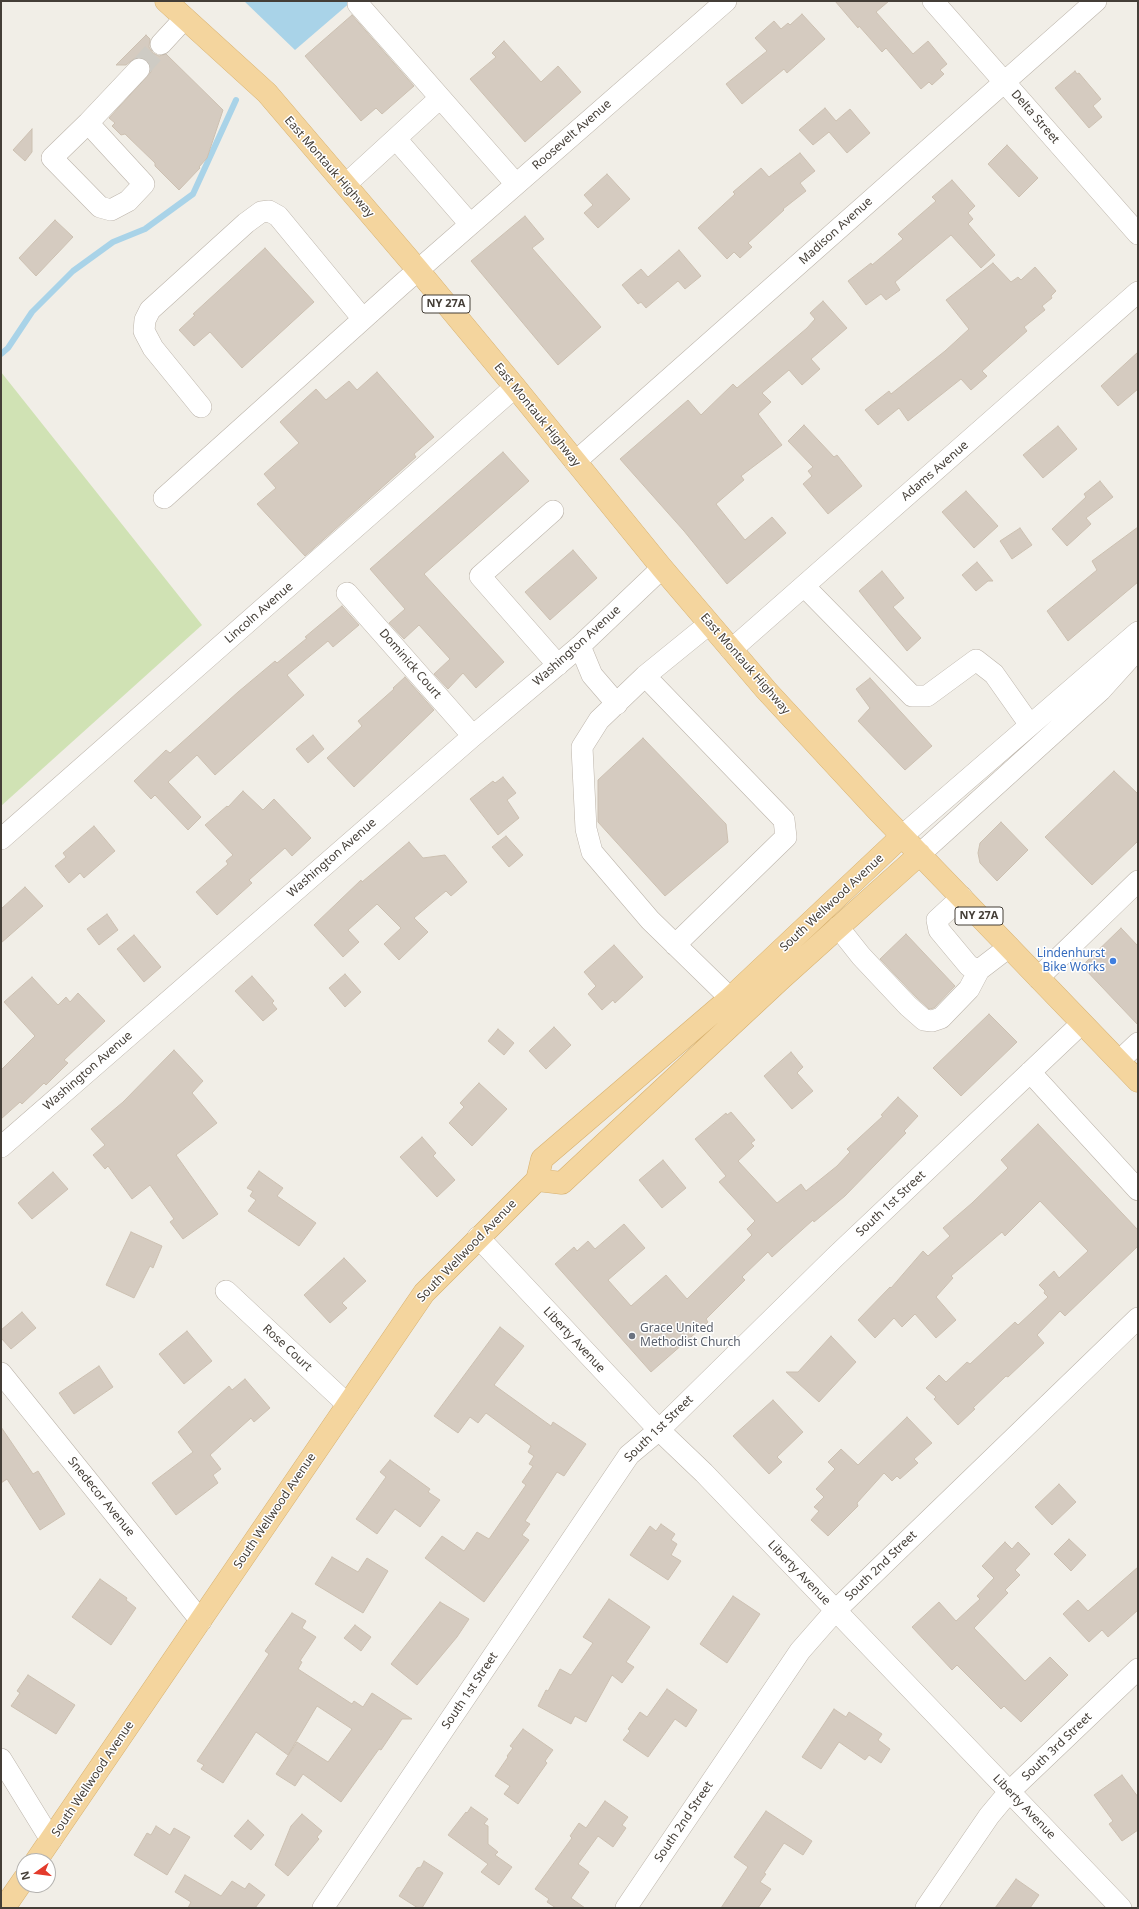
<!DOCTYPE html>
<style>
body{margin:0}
#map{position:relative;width:1139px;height:1909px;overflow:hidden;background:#f1eee7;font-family:"Noto Sans",sans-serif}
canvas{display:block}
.frame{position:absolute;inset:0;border:2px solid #443e37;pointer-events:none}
.north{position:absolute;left:16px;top:1853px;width:40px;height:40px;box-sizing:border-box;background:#fff;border:1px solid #b4b2af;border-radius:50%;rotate:256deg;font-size:11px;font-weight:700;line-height:16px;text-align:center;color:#443e37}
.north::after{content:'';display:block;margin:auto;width:14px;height:18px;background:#e33b2c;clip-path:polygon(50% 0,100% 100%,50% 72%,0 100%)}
</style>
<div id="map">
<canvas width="1139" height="1909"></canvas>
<div class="frame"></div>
<div class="north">N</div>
</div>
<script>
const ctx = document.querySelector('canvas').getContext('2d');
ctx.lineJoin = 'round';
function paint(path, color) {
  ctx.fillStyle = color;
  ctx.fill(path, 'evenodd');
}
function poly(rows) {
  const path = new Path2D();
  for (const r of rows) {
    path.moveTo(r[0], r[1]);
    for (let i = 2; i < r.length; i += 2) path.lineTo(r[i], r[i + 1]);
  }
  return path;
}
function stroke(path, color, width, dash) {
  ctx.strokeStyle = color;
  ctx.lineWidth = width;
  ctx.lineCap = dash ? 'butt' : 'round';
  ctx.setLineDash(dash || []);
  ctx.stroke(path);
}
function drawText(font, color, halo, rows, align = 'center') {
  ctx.font = font + ' "Noto Sans",sans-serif';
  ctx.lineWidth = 3;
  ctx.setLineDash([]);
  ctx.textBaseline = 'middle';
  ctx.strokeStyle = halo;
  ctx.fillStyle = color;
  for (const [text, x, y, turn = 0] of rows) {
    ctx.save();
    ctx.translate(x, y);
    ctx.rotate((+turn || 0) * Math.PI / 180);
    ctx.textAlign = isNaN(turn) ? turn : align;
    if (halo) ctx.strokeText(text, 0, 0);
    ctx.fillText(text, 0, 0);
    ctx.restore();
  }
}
const green = poly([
 [1,372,202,625,1,806]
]);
const water = poly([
 [244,1,352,1,295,50]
]);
const stream = poly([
 [1,354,8,348,32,312,73,271,113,242,145,229,193,194,236,100]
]);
const building = poly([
 [835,1,889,1,876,12,913,54,928,41,947,64,940,70,944,74,932,85,929,82,921,89,886,48,882,52,859,26,858,28,835,1],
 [802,14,825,39,787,73,784,69,742,104,726,84,767,51,755,38,774,21,781,29,788,23,790,25,802,14],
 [352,15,414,86,382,114,376,108,361,121,305,56,352,15],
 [146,35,150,39,149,47,153,53,159,56,166,54,223,110,207,158,199,167,200,168,179,190,155,166,155,163,125,134,121,135,112,126,115,123,109,118,151,72,152,64,141,57,135,58,126,65,116,65,146,35],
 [504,41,541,82,558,66,581,92,525,142,470,79,496,57,492,53,504,41],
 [1075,71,1077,74,1079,73,1101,99,1093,106,1102,117,1089,128,1055,88,1075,71],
 [825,108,836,121,850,109,870,133,847,153,829,132,813,145,799,130,825,108],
 [32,129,32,152,25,161,13,150,32,129],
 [1007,145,1038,178,1019,197,988,164,1007,145],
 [800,153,815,171,800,183,806,191,783,209,784,210,748,243,752,247,740,258,734,252,727,259,698,228,735,194,733,192,761,168,769,177,800,153],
 [607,174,630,199,598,228,584,213,593,205,584,195,607,174],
 [952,180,975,206,968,213,973,219,968,224,995,255,981,268,951,235,895,282,900,290,886,300,881,294,866,305,848,281,871,263,872,265,903,239,898,234,936,201,932,197,952,180],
 [525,216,544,239,532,248,601,327,558,365,471,261,525,216],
 [55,220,73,237,36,276,19,258,55,220],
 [265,248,314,302,242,368,210,332,194,346,179,330,195,315,193,314,265,248],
 [679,250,701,276,685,289,678,281,646,308,641,302,638,304,622,285,641,269,648,277,679,250],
 [993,263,1011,282,1018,277,1021,280,1035,267,1056,291,1051,296,1052,298,1042,306,1045,310,1024,327,1027,331,982,371,987,376,971,390,961,379,908,421,899,408,878,425,865,410,889,391,891,394,945,351,969,329,946,300,993,263],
 [823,301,847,328,811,359,820,369,802,385,789,370,762,393,771,402,758,414,782,445,741,476,744,480,716,504,745,540,772,517,786,533,727,584,684,531,620,459,688,400,701,415,733,384,737,388,807,328,815,319,810,313,823,301],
 [1138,352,1138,389,1118,406,1101,386,1138,352],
 [377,372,434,437,414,454,416,457,305,556,257,504,276,488,264,474,299,443,280,422,316,389,326,400,349,381,357,390,377,372],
 [804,425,834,457,837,455,862,486,828,514,803,484,812,476,808,471,813,467,788,441,804,425],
 [1058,426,1077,449,1043,478,1023,455,1058,426],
 [503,452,529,481,424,574,504,662,476,688,463,673,448,689,434,674,450,659,419,625,404,639,389,623,405,609,370,569,503,452],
 [1100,481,1113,497,1086,518,1091,524,1067,546,1052,529,1086,497,1084,494,1100,481],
 [966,491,998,526,974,548,942,512,966,491],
 [1138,527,1138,582,1068,641,1047,611,1097,570,1092,561,1138,527],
 [1020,528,1032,545,1012,559,1000,541,1020,528],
 [573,550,597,578,550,620,525,592,573,550],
 [977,562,993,581,988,581,976,591,962,575,977,562],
 [882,571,904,598,893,607,921,638,907,651,859,591,882,571],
 [342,606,359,625,333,647,328,641,287,675,304,695,215,775,197,755,168,782,201,817,188,830,155,795,151,799,134,781,166,750,170,753,238,692,275,661,277,663,307,638,305,637,342,606],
 [405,677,434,710,354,787,327,758,362,726,358,721,394,689,393,688,405,677],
 [870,678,932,746,905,770,858,721,870,708,856,689,870,678],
 [313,735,324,749,308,763,296,749,313,735],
 [643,738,726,824,728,842,665,896,598,822,598,780,643,738],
 [1114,771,1138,794,1138,841,1092,885,1045,837,1114,771],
 [503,777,516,793,507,800,519,818,498,835,470,799,493,781,495,783,503,777],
 [243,791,263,810,274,799,311,838,292,856,285,848,249,880,252,883,217,915,196,892,228,864,226,861,233,855,205,825,227,806,228,807,243,791],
 [1001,822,1028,850,997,881,980,863,978,853,980,843,1001,822],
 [94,826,115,851,84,878,80,873,69,883,55,866,66,857,63,853,94,826],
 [506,836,523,855,509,867,492,847,506,836],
 [409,842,423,858,445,855,467,882,451,896,446,891,414,918,428,932,399,960,384,944,401,928,377,904,348,930,359,942,343,957,314,925,361,880,362,882,409,842],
 [25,887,43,906,1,943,1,909,25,887],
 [107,914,118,930,99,945,87,929,107,914],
 [1121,928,1138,946,1138,1025,1082,966,1121,928],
 [906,934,955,986,934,1008,929,1009,916,997,880,959,906,934],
 [134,935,161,967,144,982,117,949,134,935],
 [614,945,643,977,615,1003,613,1000,602,1010,588,994,596,986,584,972,614,945],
 [345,974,361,992,345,1007,329,988,345,974],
 [252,976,274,1001,272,1003,277,1009,263,1021,235,991,252,976],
 [32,977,58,1005,66,997,70,1002,78,993,105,1021,64,1060,68,1063,46,1085,44,1083,22,1104,20,1102,1,1119,1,1070,35,1036,4,1002,32,977],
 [989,1014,1017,1042,961,1096,933,1068,989,1014],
 [554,1027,571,1045,546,1069,529,1051,554,1027],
 [498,1029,514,1043,504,1055,488,1041,498,1029],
 [174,1050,203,1081,192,1093,217,1123,176,1155,218,1214,183,1239,170,1222,174,1219,150,1185,132,1199,108,1166,105,1169,93,1155,105,1145,91,1129,123,1102,174,1050],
 [791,1052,803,1067,797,1073,813,1091,792,1109,764,1076,791,1052],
 [479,1083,507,1109,472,1146,449,1123,464,1107,460,1103,479,1083],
 [898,1097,918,1116,904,1131,906,1133,845,1196,814,1222,813,1220,772,1257,768,1252,742,1277,745,1280,706,1319,708,1322,651,1372,555,1264,574,1247,577,1251,588,1241,595,1249,624,1224,645,1248,608,1280,631,1306,666,1275,687,1299,752,1235,747,1229,755,1221,719,1182,726,1176,695,1139,726,1113,727,1115,731,1112,755,1140,751,1143,754,1146,738,1161,777,1203,801,1184,806,1191,837,1166,850,1152,847,1149,883,1116,881,1115,898,1097],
 [1038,1124,1138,1230,1138,1246,1065,1316,1060,1311,1037,1335,1044,1343,1008,1377,1006,1376,973,1408,975,1409,958,1425,934,1399,936,1397,926,1388,939,1375,946,1382,967,1362,970,1364,1015,1322,1018,1325,1048,1297,1044,1293,1045,1291,1039,1285,1054,1271,1059,1278,1088,1251,1040,1201,1005,1236,1002,1232,951,1276,953,1278,936,1297,956,1320,936,1338,915,1314,902,1327,894,1318,875,1338,858,1320,890,1287,891,1288,923,1251,928,1256,950,1236,943,1228,972,1203,1008,1168,1001,1160,1038,1124],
 [422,1137,436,1153,433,1156,455,1180,437,1197,400,1157,422,1137],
 [663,1160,686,1188,662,1208,639,1180,663,1160],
 [259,1171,283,1188,277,1196,316,1223,299,1246,248,1211,256,1200,250,1196,253,1191,247,1188,259,1171],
 [53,1172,68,1189,32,1219,18,1203,53,1172],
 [131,1232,162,1246,153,1268,150,1266,134,1298,106,1285,131,1232],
 [344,1258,366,1281,342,1303,347,1308,330,1323,304,1295,344,1258],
 [22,1312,36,1328,11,1349,1,1338,1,1330,22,1312],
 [500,1327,524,1346,494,1385,551,1426,553,1422,586,1444,564,1476,557,1472,525,1521,530,1524,522,1535,529,1540,484,1602,425,1558,442,1536,464,1551,477,1532,489,1539,526,1485,522,1482,533,1466,529,1464,534,1456,528,1452,531,1446,486,1413,478,1423,470,1417,458,1433,434,1416,500,1327],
 [187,1331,212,1361,184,1384,159,1354,187,1331],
 [831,1336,856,1362,819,1402,786,1372,798,1372,831,1336],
 [99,1366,113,1387,74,1414,59,1393,99,1366],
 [245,1379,270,1408,254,1422,251,1418,210,1455,221,1469,213,1475,218,1483,176,1515,152,1483,193,1452,178,1432,229,1386,232,1390,245,1379],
 [773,1400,803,1432,777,1457,782,1462,769,1474,733,1436,773,1400],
 [907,1417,932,1443,914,1459,918,1463,900,1479,897,1476,892,1481,884,1473,857,1503,858,1506,828,1536,811,1520,819,1511,814,1507,824,1497,816,1489,835,1469,828,1462,841,1449,858,1465,907,1417],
 [1,1427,33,1474,38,1471,65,1514,40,1530,7,1479,1,1483,1,1427],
 [390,1460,430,1489,428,1492,440,1500,420,1527,395,1509,377,1534,356,1519,386,1477,380,1472,390,1460],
 [1059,1484,1076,1502,1052,1525,1035,1507,1059,1484],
 [661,1524,675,1534,671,1540,677,1544,671,1555,681,1561,668,1580,630,1555,650,1526,656,1531,661,1524],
 [1069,1539,1086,1555,1071,1571,1054,1554,1069,1539],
 [1005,1542,1012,1549,1018,1542,1030,1554,1015,1570,1020,1575,1005,1590,1008,1593,974,1628,1025,1681,1050,1657,1068,1675,1021,1722,1004,1706,1001,1709,957,1665,952,1670,912,1627,939,1602,956,1621,980,1599,977,1596,994,1578,982,1566,1005,1542],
 [332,1557,358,1572,367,1558,388,1571,363,1613,315,1584,332,1557],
 [1138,1567,1138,1610,1108,1637,1102,1630,1089,1642,1063,1614,1078,1600,1088,1611,1138,1567],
 [100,1579,127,1598,126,1600,136,1608,111,1645,72,1617,100,1579],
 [733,1596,760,1614,727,1663,700,1644,733,1596],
 [609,1599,650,1627,626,1662,634,1667,622,1683,612,1675,586,1722,575,1716,571,1724,538,1706,546,1690,548,1691,560,1669,571,1675,593,1643,583,1637,609,1599],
 [440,1602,469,1619,457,1637,417,1685,391,1664,440,1602],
 [292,1613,306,1621,302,1628,316,1637,300,1661,302,1662,298,1669,352,1704,354,1701,363,1707,372,1693,412,1719,402,1719,381,1750,379,1749,341,1802,303,1774,295,1786,276,1774,297,1742,328,1762,352,1729,317,1706,288,1755,256,1732,223,1783,201,1769,204,1765,197,1761,269,1654,265,1651,292,1613],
 [355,1625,371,1637,361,1651,344,1638,355,1625],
 [28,1675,75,1705,56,1734,11,1706,20,1693,17,1691,28,1675],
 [667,1689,697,1710,686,1727,675,1719,648,1757,623,1740,630,1731,628,1729,640,1712,647,1717,667,1689],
 [834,1709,846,1717,849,1712,882,1734,878,1740,890,1749,881,1763,869,1755,865,1760,839,1742,821,1769,802,1757,834,1709],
 [523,1729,553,1750,545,1761,547,1763,518,1804,504,1794,510,1786,495,1776,508,1757,507,1756,513,1748,510,1746,523,1729],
 [1122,1775,1138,1797,1138,1830,1122,1841,1109,1824,1113,1821,1094,1795,1122,1775],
 [605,1801,628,1817,622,1825,626,1828,613,1847,598,1836,578,1864,589,1872,571,1898,585,1908,556,1908,547,1902,549,1899,535,1889,572,1838,570,1836,579,1823,586,1828,605,1801],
 [471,1807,488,1819,484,1824,488,1826,488,1844,498,1852,495,1855,512,1867,499,1885,481,1872,488,1864,448,1835,466,1812,467,1813,471,1807],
 [766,1811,812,1841,803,1855,784,1843,764,1873,766,1874,760,1882,771,1889,758,1908,721,1908,748,1867,734,1857,766,1811],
 [302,1814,322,1831,317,1837,319,1839,288,1876,275,1865,291,1826,302,1814],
 [248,1820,264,1835,251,1850,234,1836,248,1820],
 [156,1826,170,1835,174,1828,190,1837,167,1875,134,1855,147,1833,151,1835,156,1826],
 [424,1861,443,1873,422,1908,418,1908,399,1896,417,1868,421,1867,424,1861],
 [185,1875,221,1896,232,1881,245,1889,249,1883,265,1895,255,1908,188,1908,191,1902,175,1892,185,1875],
 [1016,1879,1039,1895,1030,1908,995,1908,1016,1879]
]);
const minorTunnel = poly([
 [139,69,161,44]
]);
const minor = poly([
 [933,1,1138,234],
 [358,4,516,184],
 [161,44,185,18],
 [88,123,144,184,128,201,111,210,100,207,52,158,88,123,139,69],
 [396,139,470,224],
 [345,185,440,98],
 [201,407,153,348,144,331,145,320,150,310,246,223,261,212,269,211,278,216,363,319],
 [575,462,1096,1],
 [164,498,401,285,726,1],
 [553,511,480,576,558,665],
 [804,586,912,696,927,696,976,660,994,674,1030,725],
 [347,593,473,736],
 [709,624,645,676,599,720,582,747,586,829,592,852,650,920,730,998,732,1006,732,1016],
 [580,646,592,675,617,704],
 [731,650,1138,292],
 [645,676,784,820,786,837,675,945],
 [902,836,1138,632],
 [1,839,515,387],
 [920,854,1101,690,1138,649],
 [962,897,937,920,939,930,969,966,979,970,1009,947],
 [838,927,861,956,908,1006,924,1020,932,1021,941,1018,969,989,979,970],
 [1038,978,1138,881],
 [1119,1061,1138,1043],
 [1030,1072,1138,1190],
 [1,1147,473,736,580,646,662,568],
 [478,1237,659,1430,704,1473,1121,1908],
 [226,1291,348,1405],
 [1,1373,201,1621],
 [1,1759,51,1840],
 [323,1908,629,1455,659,1430,835,1257,1081,1024],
 [626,1908,800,1651,835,1611,1138,1318],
 [926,1908,989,1816,1009,1792,1138,1669]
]);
const major = poly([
 [166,1,267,93,418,270,515,387,662,568,766,690,876,809,1138,1081],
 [537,1180,562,1183,781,979,920,854],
 [36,1861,424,1293,537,1180,542,1159,730,998,902,836],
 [4,1908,24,1879]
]);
const markers = [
 [1113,961,4,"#3f7fe0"],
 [632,1336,4,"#6b7280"]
];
const shields = [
 [446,304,48],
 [979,916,48]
];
const shieldNames = [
 ["NY 27A",446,304],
 ["NY 27A",979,916]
];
const streetNames = [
 ["Delta Street",1035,117,49],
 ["Roosevelt Avenue",572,135,-41],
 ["East Montauk Highway",329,167,49],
 ["Madison Avenue",836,231,-42],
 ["East Montauk Highway",537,415,51],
 ["Adams Avenue",935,471,-41],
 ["Lincoln Avenue",259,613,-41],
 ["Washington Avenue",577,646,-42],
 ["Dominick Court",410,664,49],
 ["East Montauk Highway",745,664,49],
 ["Washington Avenue",332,858,-41],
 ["South Wellwood Avenue",832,903,-43],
 ["Washington Avenue",88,1071,-41],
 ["South 1st Street",891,1204,-43],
 ["South Wellwood Avenue",467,1251,-46],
 ["Liberty Avenue",574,1340,47],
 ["Rose Court",287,1348,43],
 ["South 1st Street",659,1429,-44],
 ["Snedecor Avenue",101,1497,51],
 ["South Wellwood Avenue",275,1511,-56],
 ["South 2nd Street",881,1566,-44],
 ["Liberty Avenue",799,1573,46],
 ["South 1st Street",470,1691,-56],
 ["South 3rd Street",1057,1747,-44],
 ["South Wellwood Avenue",93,1779,-56],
 ["Liberty Avenue",1024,1807,46],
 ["South 2nd Street",684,1822,-56]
];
const shopNames = [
 ["Lindenhurst",1105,954],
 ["Bike Works",1105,968]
];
const worshipNames = [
 ["Grace United",640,1329],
 ["Methodist Church",640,1343]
];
paint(green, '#d0e2b4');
paint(water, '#a9d3e8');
stroke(stream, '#a9d3e8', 6);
paint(building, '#d5cbc0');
stroke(building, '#ccc0b1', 1);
stroke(minorTunnel, '#cecbc4', 21, [21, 10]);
stroke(minor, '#bcb4aa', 22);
stroke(major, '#d7b16f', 23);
stroke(minor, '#fff', 21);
stroke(major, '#f4d59e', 22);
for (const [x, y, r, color] of markers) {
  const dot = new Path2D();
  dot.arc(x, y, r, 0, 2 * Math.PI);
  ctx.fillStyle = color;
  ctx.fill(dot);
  stroke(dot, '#fff', 1.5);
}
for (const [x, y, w] of shields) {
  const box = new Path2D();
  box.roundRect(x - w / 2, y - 9, w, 18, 3);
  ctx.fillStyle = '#fff';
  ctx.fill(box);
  stroke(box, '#443e37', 1);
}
drawText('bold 11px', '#443e37', null, shieldNames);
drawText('12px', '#443e37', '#fff', streetNames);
drawText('12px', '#366cbe', '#fff', shopNames, 'right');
drawText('12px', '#5b616d', '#fff', worshipNames, 'left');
</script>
